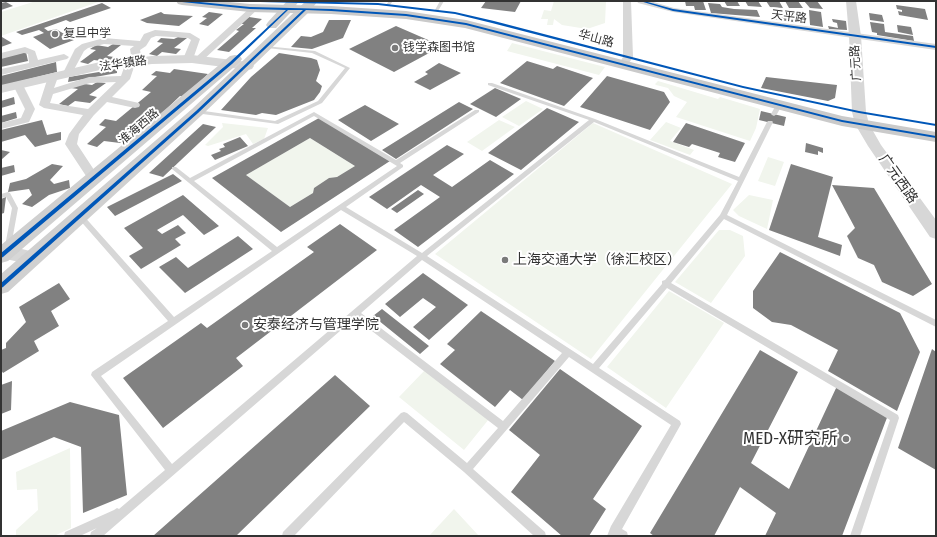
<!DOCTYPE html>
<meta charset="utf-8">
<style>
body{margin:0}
#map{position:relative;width:937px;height:537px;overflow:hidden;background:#fff;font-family:"Fira Sans Condensed",sans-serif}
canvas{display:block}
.frame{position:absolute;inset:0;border:2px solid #333;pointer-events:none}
</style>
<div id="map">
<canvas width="937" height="537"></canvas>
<div class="frame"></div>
</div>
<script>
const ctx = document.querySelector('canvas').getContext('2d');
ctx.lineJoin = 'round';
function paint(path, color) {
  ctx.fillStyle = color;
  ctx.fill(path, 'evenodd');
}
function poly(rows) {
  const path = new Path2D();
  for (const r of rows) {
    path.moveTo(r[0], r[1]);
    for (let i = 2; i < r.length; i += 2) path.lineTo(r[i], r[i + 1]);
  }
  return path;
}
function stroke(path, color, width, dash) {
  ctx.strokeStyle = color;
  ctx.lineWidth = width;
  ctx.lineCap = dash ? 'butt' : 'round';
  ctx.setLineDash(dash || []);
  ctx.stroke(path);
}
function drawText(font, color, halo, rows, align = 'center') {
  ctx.font = font + ' "Fira Sans Condensed","Noto Sans SC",sans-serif';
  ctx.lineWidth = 4;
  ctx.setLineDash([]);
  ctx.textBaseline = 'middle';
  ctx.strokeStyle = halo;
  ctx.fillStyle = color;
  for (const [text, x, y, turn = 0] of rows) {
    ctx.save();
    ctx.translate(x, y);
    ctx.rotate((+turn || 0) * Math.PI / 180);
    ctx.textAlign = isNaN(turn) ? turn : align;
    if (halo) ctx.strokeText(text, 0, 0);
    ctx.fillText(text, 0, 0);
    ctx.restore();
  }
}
const green = poly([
 [36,1,101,1,1,36,1,12],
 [554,1,606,1,605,23,587,29,562,25,554,19,553,25,547,25,548,19,541,19,544,10,551,11],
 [512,43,605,67,599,75,507,51],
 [658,81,718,99,720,97,760,109,756,128,750,141,676,117,687,102,674,96,668,88,656,85,655,84],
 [526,101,543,109,519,126,502,117],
 [499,120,515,127,482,151,467,142],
 [666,122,681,128,670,141,694,150,690,155,650,140],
 [222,123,268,128,264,139,253,144,246,134,208,146,205,145,223,127],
 [593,123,732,184,591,359,435,254],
 [310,138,355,166,337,177,329,178,314,188,313,193,290,207,246,175],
 [768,157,784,162,775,186,758,181],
 [749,195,773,200,767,229,739,216,733,210],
 [719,230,730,230,743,236,745,256,711,303,675,282],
 [669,291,724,323,666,408,607,367],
 [425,370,489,419,464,450,399,397],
 [70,448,71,528,54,536,16,536,16,530,38,510,37,489,17,490,16,472],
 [454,509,479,536,429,536]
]);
const building = poly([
 [486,1,521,1,515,12,481,8],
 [685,1,703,1,706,10,695,10,694,6,686,6],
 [724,1,737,1,740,6,727,6],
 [745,1,758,1,762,7,748,6],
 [766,1,779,1,783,8,770,7],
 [785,1,798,1,803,8,789,8],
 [804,1,817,1,823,9,810,8],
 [6,2,13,6,1,10,1,3],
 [102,3,111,8,70,22,66,20,44,28,48,31,56,29,74,40,50,49,33,37,44,33,39,30,22,35,16,32],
 [708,3,720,4,722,7,734,9,757,10,760,17,711,13],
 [896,5,925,9,928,20,899,15,898,11,902,12,902,10,897,9],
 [774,10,798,13,799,23,774,19],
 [809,10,821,12,823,27,810,25],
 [161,12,164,14,193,16,179,26,147,23,140,20],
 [209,12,223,14,208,26,199,24,207,18,202,17],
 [869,13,882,15,884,22,870,20],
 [249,17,262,19,252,28,256,28,229,52,217,50,239,31,236,30,244,24,240,24],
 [832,19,846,21,847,30,829,29,828,26,838,28,837,23,833,22],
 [329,20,351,20,343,38,312,49,291,47,301,36,311,37,323,32],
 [870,22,884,24,885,32,913,36,914,41,877,35,877,33,872,32],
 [897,25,911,27,913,35,898,32],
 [396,26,442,46,394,72,349,49],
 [1,37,2,37,12,43,1,47],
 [178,37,187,38,174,48,181,49,176,54,162,52,157,56,149,54,163,43,157,42,161,38,174,39],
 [113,44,121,45,107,56,114,57,108,62,94,60,88,64,80,62,96,50,90,49,96,45,108,47],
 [26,52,28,61,1,67,1,58],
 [279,53,311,58,317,60,320,70,316,81,322,86,320,92,314,100,276,115,262,113,256,115,221,110,251,77],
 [527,61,553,69,557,66,593,78,564,106,500,83],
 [56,62,57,72,1,86,1,76],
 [439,63,461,73,430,90,414,82,428,74,425,72],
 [117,69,117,73,68,82,69,77],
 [174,69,208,74,184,97,180,96,158,117,149,116,120,143,104,141,97,147,87,144,106,127,99,125,105,119,116,121,151,92,142,90,157,76,151,75,156,71,170,73],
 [607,76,664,92,670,102,650,130,580,107],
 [766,77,837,85,835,98,828,101,761,88],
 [97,82,106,83,89,95,97,97,90,103,75,101,68,106,59,104,78,89,71,88,77,83,92,85],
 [495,88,521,99,496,117,470,104],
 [14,97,15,104,1,108,1,101],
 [459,102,473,109,396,159,382,150],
 [365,105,399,124,371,141,338,120],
 [547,108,579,122,521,170,488,153],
 [761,111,786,117,784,126,759,120],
 [16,112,17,118,1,123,1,116],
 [319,118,390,161,281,232,212,178],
 [310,138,355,166,337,177,329,178,314,188,313,193,290,207,246,175],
 [42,120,47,135,61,132,61,140,35,147,25,135,1,142,1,130],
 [686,123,745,143,735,162,718,157,720,153,692,144,689,147,673,142],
 [203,124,216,127,163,177,149,173],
 [240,137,248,146,215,160,211,155,221,151,219,149,225,147,223,144],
 [806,143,823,148,823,153,818,151,818,155,805,152],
 [447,145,464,154,433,175,452,187,490,160,514,174,418,247,394,230,440,197,421,185,387,209,369,197],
 [1,150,10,152,1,160],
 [52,164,63,166,50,180,54,184,69,180,70,188,49,195,32,207,22,204,32,195,29,189,8,192,10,183,26,179],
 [791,164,833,177,818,237,842,245,840,256,769,230],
 [14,165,15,172,1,176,1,168],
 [173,174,182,181,115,216,107,207],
 [832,185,874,188,932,284,913,296,882,282,874,265,858,258,847,236,855,228],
 [418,190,424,194,397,213,391,209],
 [183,195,219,226,204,235,183,215,157,230,162,234,178,225,186,233,175,239,181,245,141,269,129,256,143,248,124,228],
 [6,197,4,213,1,214,1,199],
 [340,224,377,250,236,358,243,366,163,428,123,378,201,323,207,328,314,252,307,247],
 [238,236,253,249,185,293,159,267,176,257,188,268],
 [780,252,900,313,920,352,897,411,828,371,838,350,791,325,772,322,753,308,753,291],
 [423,273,468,305,429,340,413,327,436,307,423,298,400,317,385,304],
 [59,283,70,299,51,311,59,326,34,341,39,351,3,373,1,370,1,350,6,348,6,343,26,322,19,307],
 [382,309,429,346,420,354,373,316],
 [481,311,555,361,523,400,510,390,495,407,440,364,455,350,447,344],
 [932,349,936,352,936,470,898,448],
 [760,350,798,372,751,463,789,489,837,386,888,415,842,536,765,536,776,513,740,487,714,536,654,536,650,533],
 [560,369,642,426,593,499,606,509,589,536,562,536,511,492,540,455,509,430],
 [335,375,370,406,236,536,153,536],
 [12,381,11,410,1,414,1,385],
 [70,402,119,415,127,495,83,513,81,447,54,437,1,460,1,431]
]);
const service = poly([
 [389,1,393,1,389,6,387,6,386,5,389,1],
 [440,1,444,1,438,11,436,11,435,10,440,1],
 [265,46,315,51,350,68,322,103,278,124,195,113,194,112,197,110,275,121,318,101,345,68,312,53,267,48,265,47,265,46],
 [488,83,492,83,595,119,739,177,767,122,768,121,772,121,773,122,727,215,936,320,936,327,724,219,671,283,898,415,899,418,860,536,850,536,890,420,667,288,599,368,680,421,681,424,622,529,627,532,628,536,607,536,611,526,671,425,569,357,473,469,545,532,546,536,534,536,464,472,404,422,294,536,282,536,283,532,401,413,404,412,407,413,467,463,498,428,355,318,103,536,90,536,91,532,97,528,80,536,64,536,65,532,114,510,117,508,119,509,165,470,91,375,92,372,168,321,78,218,77,216,78,214,82,214,174,317,272,251,172,169,172,167,176,167,190,178,314,112,396,160,475,110,479,110,479,112,400,163,403,165,403,167,346,207,422,253,589,120,488,85,488,83],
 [314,116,397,166,277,247,194,181,314,116],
 [594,122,738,181,720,215,665,280,662,281,662,284,593,364,427,256,594,122],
 [341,210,417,256,172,464,101,376,341,210],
 [422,260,562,353,503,421,361,313,422,260],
 [779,103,782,105,777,114,774,116,772,115,771,114,776,105,779,103],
 [8,192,10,193,18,208,12,241,16,246,13,248,11,248,6,241,12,208,6,197,1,198,1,194,8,192]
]);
const minor = poly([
 [623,1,631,1,633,57,627,66,624,67,619,64,623,57,623,1],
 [637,1,650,1,674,8,936,44,936,50,673,12,638,3,637,1],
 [252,6,255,6,259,8,201,62,195,62,193,60,195,58,252,6],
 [155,30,190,33,200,39,193,59,188,62,183,59,191,40,188,38,156,36,151,38,146,46,140,50,141,55,136,61,130,79,112,97,139,103,140,105,139,107,135,108,107,102,94,115,79,134,77,144,100,179,98,182,94,183,90,182,65,144,69,134,83,115,44,108,39,105,48,77,53,74,58,77,54,88,89,77,121,76,126,62,131,55,130,49,134,46,104,44,88,48,84,51,71,75,65,75,63,73,75,49,82,44,104,38,140,41,144,34,155,30],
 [116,82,88,109,50,103,53,94,90,83,116,82],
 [25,47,35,51,38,60,64,54,69,57,67,59,1,75,1,69,29,63,28,54,24,53,1,59,1,53,25,47],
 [18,82,23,85,35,109,29,122,1,129,1,123,21,118,25,109,13,85,18,82]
]);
const tertiary = poly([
 [846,1,856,1,861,36,866,112,869,124,881,145,936,220,936,239,930,237,868,146,855,124,852,112,849,36,846,1],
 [192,55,248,62,252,63,254,66,252,69,248,70,192,63,152,64,100,70,1,93,1,85,100,62,152,56,192,55],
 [6,245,38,253,41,258,38,263,32,265,6,259,1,260,1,246,6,245]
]);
const secondary = poly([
 [287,1,299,1,291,12,276,28,268,28,266,25,268,22,287,1],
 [306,1,318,1,309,12,202,115,8,292,1,294,1,274,192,109,306,1],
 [235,55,240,56,242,59,240,62,8,261,1,263,1,245,230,56,235,55]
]);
const primary = poly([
 [176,1,219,1,250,4,331,6,406,11,466,20,842,116,936,132,936,142,842,126,465,28,406,19,331,14,250,12,182,5,178,4,176,1]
]);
const cycleway = poly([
 [181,1,190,1,250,7,331,9,406,14,466,23,842,120,936,136,936,138,842,122,466,25,406,16,331,11,306,10,198,113,3,287,1,288,1,283,196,111,303,10,288,10,232,64,3,257,1,258,1,253,230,62,286,10,250,9,182,2,181,1],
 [259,1,293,1,378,3,455,12,494,21,743,86,859,111,936,124,936,126,859,113,743,88,492,23,455,14,378,5,260,2,259,1],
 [640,1,644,1,673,9,936,46,936,48,673,11,640,1]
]);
const markers = [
 [55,34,4,"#7a7a7a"],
 [395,48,4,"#7a7a7a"],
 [505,260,4,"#7a7a7a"],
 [245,325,4,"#7a7a7a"],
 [846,439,4,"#7a7a7a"]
];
const farStreetnames = [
 ["天平路",789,17,7],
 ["华山路",596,39,15],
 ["广元路",856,63,-93],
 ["法华镇路",123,64,-8],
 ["淮海西路",139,127,-40]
];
const farPoinames = [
 ["复旦中学",63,34],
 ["钱学森图书馆",403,48]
];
const streetNames = [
 ["广元西路",898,179,55]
];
const poiNames = [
 ["上海交通大学（徐汇校区）",513,260],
 ["安泰经济与管理学院",253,325]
];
const nearPoinames = [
 ["MED-X研究所",838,439]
];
paint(green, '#f1f5ed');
paint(building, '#818181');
paint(service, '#d7d7d7');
paint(minor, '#d7d7d7');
paint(tertiary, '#d7d7d7');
paint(secondary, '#d0d0d0');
paint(primary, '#cacaca');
paint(cycleway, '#0057b8');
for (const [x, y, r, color] of markers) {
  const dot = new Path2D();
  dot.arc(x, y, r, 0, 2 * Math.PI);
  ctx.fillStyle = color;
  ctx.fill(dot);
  stroke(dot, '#fff', 1.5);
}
drawText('12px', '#333', '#fff', farStreetnames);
drawText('12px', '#333', '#fff', farPoinames, 'left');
drawText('14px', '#333', '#fff', streetNames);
drawText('14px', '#333', '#fff', poiNames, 'left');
drawText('17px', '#333', '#fff', nearPoinames, 'right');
</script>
